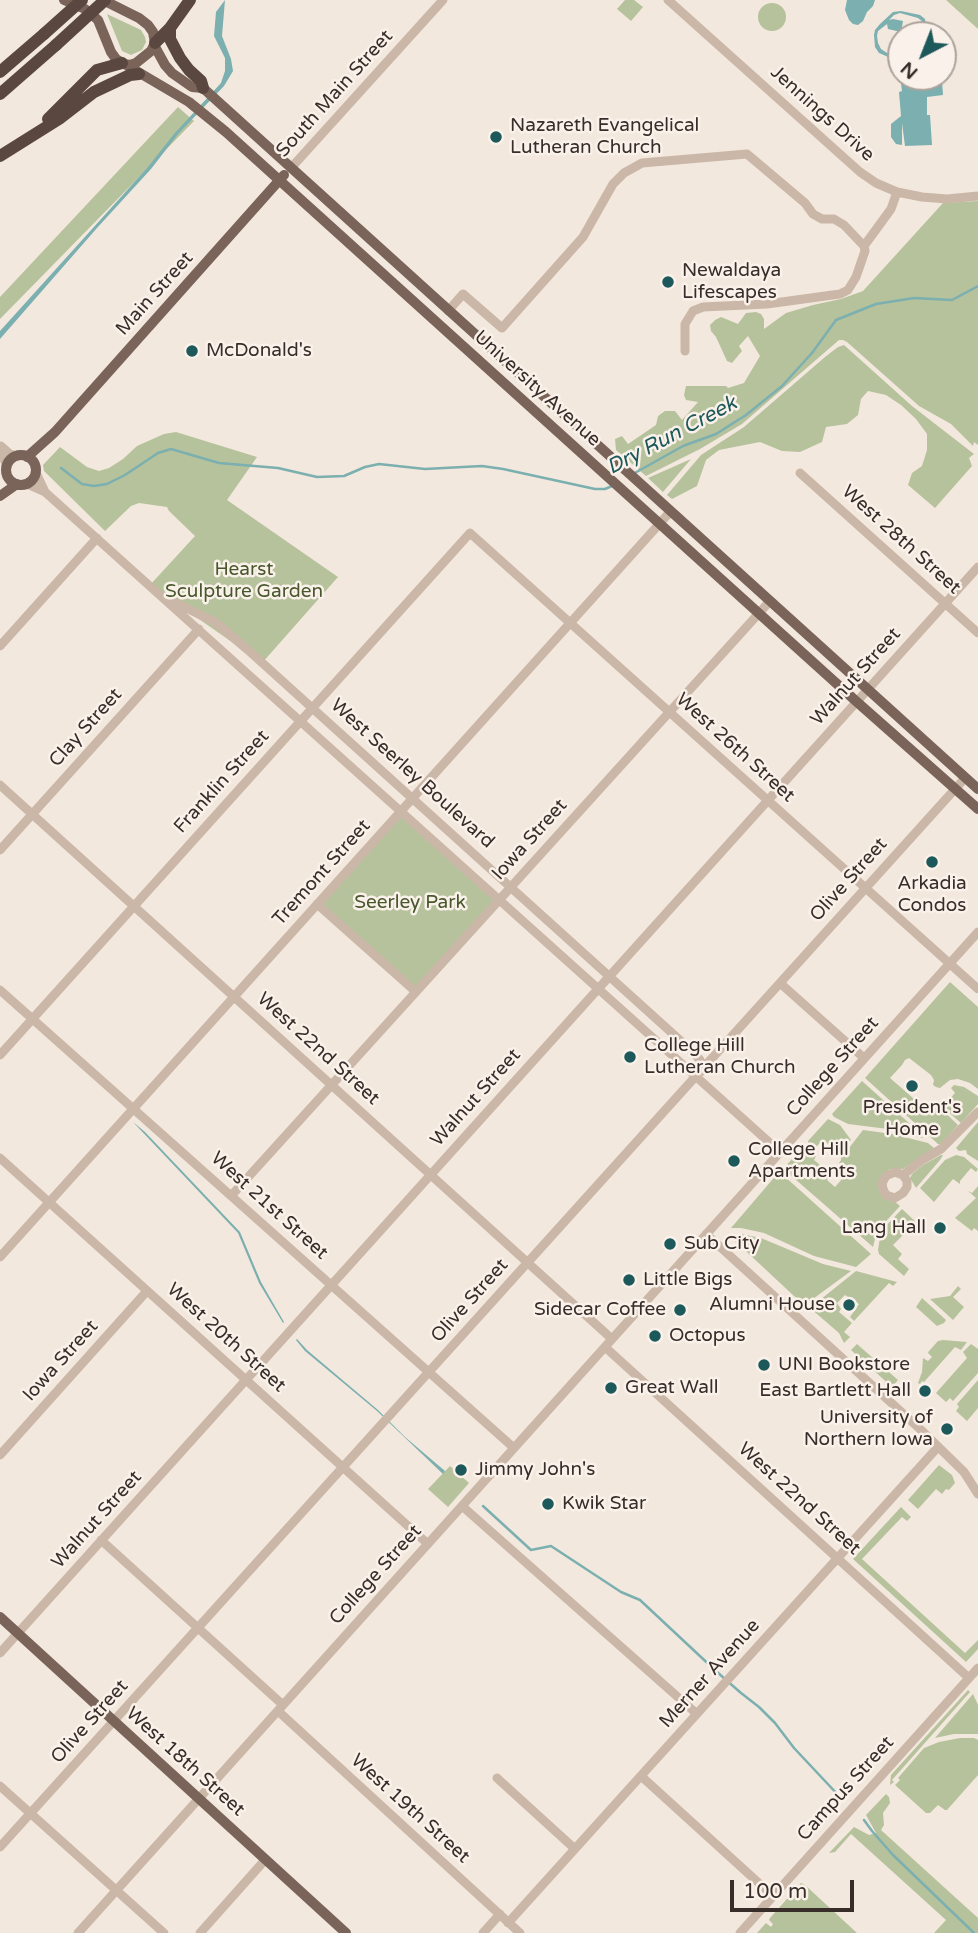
<!DOCTYPE html>
<style>
body{margin:0}
#map{position:relative;width:978px;height:1933px;overflow:hidden;background:#f3e8dd;font-family:"Varela Round",sans-serif}
canvas{display:block}
.north{position:absolute;left:887px;top:21px;width:70px;height:70px;box-sizing:border-box;background:#faf2ea;border:2px solid #aca39d;border-radius:50%;rotate:222deg;font-size:19px;font-weight:700;line-height:28px;text-align:center;color:#382d29}
.north::after{content:'';display:block;margin:auto;width:24px;height:32px;background:#1d585a;clip-path:polygon(50% 0,100% 100%,50% 72%,0 100%)}
.scale{position:absolute;left:730px;top:1880px;width:124px;height:32px;box-sizing:border-box;border:4px solid #382d29;border-top:0;padding-left:9px;font-size:21px;line-height:24px;white-space:nowrap;color:#382d29;-webkit-text-stroke:5px #faf2ea;paint-order:stroke}
</style>
<div id="map">
<canvas width="978" height="1933"></canvas>
<div class="north">N</div>
<div class="scale">100 m</div>
</div>
<script>
const ctx = document.querySelector('canvas').getContext('2d');
ctx.lineJoin = 'round';
function paint(path, color) {
  ctx.fillStyle = color;
  ctx.fill(path, 'evenodd');
}
function poly(rows) {
  const path = new Path2D();
  for (const r of rows) {
    if (r.length === 3) {
      path.moveTo(r[0] + r[2], r[1]);
      path.arc(r[0], r[1], r[2], 0, 2 * Math.PI);
      continue;
    }
    path.moveTo(r[0], r[1]);
    for (let i = 2; i < r.length; i += 2) path.lineTo(r[i], r[i + 1]);
  }
  return path;
}
function stroke(path, color, width, dash) {
  ctx.strokeStyle = color;
  ctx.lineWidth = width;
  ctx.lineCap = dash ? 'butt' : 'round';
  ctx.setLineDash(dash || []);
  ctx.stroke(path);
}
function drawText(font, color, halo, rows, align = 'center') {
  ctx.font = font + ' "Varela Round",sans-serif';
  ctx.lineWidth = 5;
  ctx.setLineDash([]);
  ctx.textBaseline = 'middle';
  ctx.strokeStyle = halo;
  ctx.fillStyle = color;
  for (const [text, x, y, turn = 0] of rows) {
    ctx.save();
    ctx.translate(x, y);
    ctx.rotate((+turn || 0) * Math.PI / 180);
    ctx.textAlign = isNaN(turn) ? turn : align;
    if (halo) ctx.strokeText(text, 0, 0);
    ctx.fillText(text, 0, 0);
    ctx.restore();
  }
}
const green = poly([
 [625,0,634,0,643,7,631,21,617,9],
 [946,0,978,0,978,29],
 [772,17,14],
 [107,14,141,30,145,37,146,42,142,50,131,55,122,51],
 [178,107,194,121,0,319,0,297],
 [978,201,978,445,974,442,973,446,951,424,919,406,847,342,843,340,839,340,824,353,742,424,700,449,646,476,616,450,615,439,622,436,628,444,656,425,658,416,665,411,675,411,682,420,698,402,686,400,684,395,686,386,726,386,728,388,744,383,760,356,748,336,739,346,742,351,732,363,727,361,716,337,711,331,710,325,715,320,721,317,738,324,746,313,756,312,761,314,764,319,764,329,786,313,813,305,841,299,863,291,943,203],
 [844,345,912,406,974,454,969,458,972,466,935,508,908,485,912,473,922,466,927,450,927,434,916,419,901,405,886,395,868,391,861,399,858,415,847,424,826,427,822,442,800,452,782,451,760,442,719,450,706,460,697,486,672,499,667,495,701,455,744,427,825,357,838,347],
 [176,432,257,457,227,500,338,577,262,663,150,585,195,536,169,511,167,507,139,503,131,506,105,531,44,471,43,465,60,447,87,467,99,471,109,468,123,459,137,446,164,434],
 [691,459,663,492,648,478],
 [401,811,500,900,416,992,317,904],
 [950,982,978,1007,978,1089,970,1083,958,1079,950,1080,940,1088,936,1087,933,1085,934,1080,931,1075,909,1058,905,1060,902,1065,890,1078,929,1112,937,1105,958,1125,941,1144,938,1144,865,1078],
 [862,1081,919,1132,923,1138,888,1129,848,1124,834,1117,832,1114],
 [954,1085,964,1087,978,1096,978,1104,961,1123,937,1102,941,1101,945,1104,955,1093,951,1088],
 [828,1119,840,1125,851,1140,843,1147,836,1148,823,1141,814,1148,809,1145,808,1141],
 [978,1122,978,1161,967,1154,966,1150,959,1151,956,1148],
 [863,1130,892,1134,928,1143,934,1148,903,1169,890,1169,881,1177,894,1201,900,1206,877,1231,873,1247,787,1172,785,1167,804,1145,816,1156,814,1160,826,1170,828,1169,833,1173,827,1180,835,1187,849,1171,839,1163,841,1160,841,1152,849,1148],
 [941,1155,943,1155,940,1160,916,1188,910,1178,912,1174,923,1165],
 [956,1155,964,1157,978,1169,976,1172,971,1168,960,1181,960,1184,953,1179,934,1202,920,1188,945,1160],
 [778,1173,783,1175,871,1254,856,1267,814,1256,764,1233,741,1228,731,1228],
 [978,1186,978,1231,974,1228,972,1231,955,1218,976,1198,968,1191,972,1193],
 [902,1209,916,1222,893,1245,902,1254,898,1259,909,1269,904,1276,879,1254,878,1250,881,1231],
 [741,1234,761,1238,823,1264,851,1271,806,1304,794,1296,735,1241],
 [856,1271,897,1282,893,1286,889,1283,854,1321,850,1317,859,1304,845,1295,837,1303,841,1309,839,1312,852,1323,844,1332,850,1337,844,1343,839,1333,810,1308],
 [958,1286,961,1289,953,1297,964,1307,953,1320,930,1299,950,1296],
 [922,1298,946,1320,944,1323,937,1326,916,1307],
 [943,1340,967,1342,961,1350,955,1347,924,1382,922,1381,920,1384,918,1383,922,1372,923,1358,928,1361,932,1357,928,1353,929,1351,938,1341],
 [857,1344,898,1380,892,1387,851,1350],
 [971,1344,978,1349,978,1373,953,1401,950,1398,946,1402,936,1393,967,1358,963,1352],
 [978,1380,978,1408,967,1421,956,1411,959,1407,957,1404],
 [939,1465,952,1475,955,1483,949,1490,946,1489,942,1494,936,1489,918,1509,908,1500],
 [450,1466,469,1483,448,1507,428,1489],
 [901,1507,911,1517,907,1521,902,1517,862,1559,965,1653,978,1640,978,1649,966,1662,853,1559],
 [968,1690,970,1692,892,1780,894,1782,890,1785,891,1775],
 [973,1694,978,1705,978,1734,954,1734,935,1738],
 [960,1738,974,1738,978,1740,978,1775,947,1810,945,1810,938,1805,930,1813,926,1813,895,1785,900,1780,898,1778,924,1748,939,1742],
 [886,1794,889,1797,890,1803,883,1813,884,1825,881,1830,978,1918,978,1933,934,1933,946,1920,851,1834,835,1852,829,1853,854,1827,869,1835,876,1833,866,1815],
 [801,1883,805,1885,857,1933,757,1933,766,1923,771,1927,773,1924,769,1920,770,1918]
]);
const water = poly([
 [225,0,222,36,231,59,233,71,224,86,178,134,151,169,97,228,0,339,0,331,148,167,174,134,221,83,225,71,225,58,214,36,216,12],
 [847,0,875,0,873,6,867,12,863,21,858,25,853,24,849,20,845,10],
 [901,11,920,15,925,19,927,33,930,35,924,35,922,21,918,18,900,13,894,15,889,20,893,19,903,21,901,32,888,29,887,24,878,31,877,36,878,43,881,49,887,53,894,55,901,53,901,57,893,59,879,53,875,47,874,35,875,30,880,24,893,12],
 [942,81,943,95,927,97,927,115,930,115,932,145,905,146,902,123,902,145,896,144,891,137,891,124,901,116,899,92,902,91,901,83],
 [133,1122,145,1132,240,1232,261,1282,284,1322,283,1323,259,1283,238,1233],
 [297,1339,307,1350,378,1410,405,1437,445,1471,443,1474,377,1411,305,1351,296,1340]
]);
const stream = poly([
 [61,468,82,484,94,486,107,484,125,475,158,453,171,449,219,463,278,468,317,477,344,476,365,467,379,464,425,469,482,466,503,469,595,489,605,489,612,486],
 [633,474,683,446,716,434,746,415,782,386,812,353,836,320,876,304,914,298,952,300,978,286],
 [483,1506,531,1550,551,1546,621,1592,640,1600,717,1672,741,1693,759,1707,775,1723,794,1748,840,1797],
 [864,1820,872,1831,893,1855,974,1933]
]);
const minor = poly([
 [668,0,860,172,876,183,897,192,922,197,947,199,978,196],
 [291,168,443,0],
 [448,311,463,294,502,328,583,237,613,184,624,173,642,163,747,154,805,203,813,214,822,219,834,219,844,225,864,246],
 [685,351,685,324,693,311,703,307,767,304,840,294,848,290,856,277,865,251,864,246,891,209,897,192],
 [7,466,2,455,1,446,10,454,17,456],
 [800,473,978,633],
 [27,484,45,492,36,473],
 [45,492,780,1152],
 [174,602,215,622,248,650,693,1052,700,1060,703,1071],
 [0,646,97,538],
 [0,785,612,1339],
 [0,850,199,629],
 [317,904,416,992],
 [780,983,864,1058],
 [0,990,514,1448],
 [0,1055,470,533,978,989],
 [0,1158,428,1544],
 [903,1175,907,1181,907,1187,903,1193,895,1198,886,1195,883,1189,882,1183,886,1176,895,1172,903,1175,922,1160,941,1149,978,1112],
 [231,1196,770,601],
 [706,1234,920,1429,964,1472,978,1494],
 [0,1257,670,512],
 [605,1347,969,1678],
 [0,1455,147,1291],
 [462,1506,697,1714],
 [101,1540,283,1705],
 [0,1653,978,567],
 [278,1711,520,1933],
 [641,1776,773,1896],
 [497,1778,575,1849],
 [0,1786,164,1933],
 [0,1847,965,778],
 [508,1923,937,1448],
 [78,1933,978,932],
 [200,1933,265,1860],
 [483,1933,500,1914],
 [740,1933,978,1668]
]);
const major = poly([
 [64,0,85,9,98,20,111,52,116,59,189,102,226,132,857,702,978,809],
 [103,0,139,18,148,25,153,32,155,43,151,51,136,63,130,65,124,64],
 [154,45,165,65,172,73,192,87,203,88,978,789],
 [21,470,15],
 [27,457,55,432,284,175],
 [0,496,17,484],
 [0,1617,346,1933]
]);
const highway = poly([
 [190,0,170,28,170,39,180,58,189,70,201,81,203,88],
 [155,43,170,28],
 [0,72,44,34],
 [0,94,56,45],
 [48,119,97,70,122,63],
 [0,156,59,119,94,92,130,75,139,74]
]);
const highwayBridge = poly([
 [44,34,82,0],
 [56,45,105,0]
]);
const markers = [
 [496,137,7,"#1d585a"],
 [668,282,7,"#1d585a"],
 [192,351,7,"#1d585a"],
 [932,862,7,"#1d585a"],
 [630,1057,7,"#1d585a"],
 [912,1086,7,"#1d585a"],
 [734,1161,7,"#1d585a"],
 [940,1228,7,"#1d585a"],
 [670,1244,7,"#1d585a"],
 [629,1280,7,"#1d585a"],
 [849,1305,7,"#1d585a"],
 [680,1310,7,"#1d585a"],
 [655,1336,7,"#1d585a"],
 [764,1365,7,"#1d585a"],
 [611,1388,7,"#1d585a"],
 [925,1391,7,"#1d585a"],
 [947,1429,7,"#1d585a"],
 [461,1470,7,"#1d585a"],
 [548,1504,7,"#1d585a"]
];
const streetNames = [
 ["South Main Street",335,94,-48],
 ["Jennings Drive",822,114,42],
 ["Main Street",155,294,-48],
 ["University Avenue",537,389,42],
 ["West 28th Street",901,540,42],
 ["Walnut Street",856,677,-48],
 ["Clay Street",86,728,-48],
 ["West 26th Street",735,748,42],
 ["West Seerley Boulevard",412,774,42],
 ["Franklin Street",222,782,-48],
 ["Iowa Street",530,840,-48],
 ["Tremont Street",322,873,-48],
 ["Olive Street",849,880,-48],
 ["West 22nd Street",318,1049,42],
 ["College Street",833,1067,-48],
 ["Walnut Street",476,1098,-48],
 ["West 21st Street",269,1206,42],
 ["Olive Street",470,1301,-48],
 ["West 20th Street",226,1338,42],
 ["Iowa Street",61,1361,-48],
 ["West 22nd Street",799,1499,42],
 ["Walnut Street",97,1520,-48],
 ["College Street",376,1575,-48],
 ["Merner Avenue",710,1674,-48],
 ["Olive Street",90,1722,-48],
 ["West 18th Street",185,1762,42],
 ["Campus Street",846,1789,-48],
 ["West 19th Street",410,1809,42]
];
const poiNames = [
 ["Nazareth Evangelical",510,126],
 ["Lutheran Church",510,148],
 ["Newaldaya",682,271],
 ["Lifescapes",682,293],
 ["McDonald's",206,351],
 ["Arkadia",932,884,"center"],
 ["Condos",932,906,"center"],
 ["College Hill",644,1046],
 ["Lutheran Church",644,1068],
 ["President's",912,1108,"center"],
 ["Home",912,1130,"center"],
 ["College Hill",748,1150],
 ["Apartments",748,1172],
 ["Lang Hall",926,1228,"right"],
 ["Sub City",684,1244],
 ["Little Bigs",643,1280],
 ["Alumni House",835,1305,"right"],
 ["Sidecar Coffee",666,1310,"right"],
 ["Octopus",669,1336],
 ["UNI Bookstore",778,1365],
 ["Great Wall",625,1388],
 ["East Bartlett Hall",911,1391,"right"],
 ["University of",933,1418,"right"],
 ["Northern Iowa",933,1440,"right"],
 ["Jimmy John's",475,1470],
 ["Kwik Star",562,1504]
];
const parkNames = [
 ["Hearst",244,570],
 ["Sculpture Garden",244,592],
 ["Seerley Park",410,903]
];
const waterNames = [
 ["Dry Run Creek",672,436,-28]
];
paint(green, '#b6c29c');
paint(water, '#7bafb0');
stroke(stream, '#7bafb0', 2.5);
stroke(minor, '#cbb7a8', 9);
stroke(major, '#7a645a', 10);
stroke(highway, '#594740', 12);
stroke(highwayBridge, '#594740', 12);
for (const [x, y, r, color] of markers) {
  const dot = new Path2D();
  dot.arc(x, y, r, 0, 2 * Math.PI);
  ctx.fillStyle = color;
  ctx.fill(dot);
  stroke(dot, '#faf2ea', 2.5);
}
drawText('19px', '#382d29', '#faf2ea', streetNames);
drawText('19px', '#382d29', '#faf2ea', poiNames, 'left');
drawText('19px', '#48572c', '#faf2ea', parkNames);
drawText('italic 21px', '#1d585a', '#faf2ea', waterNames);
</script>
